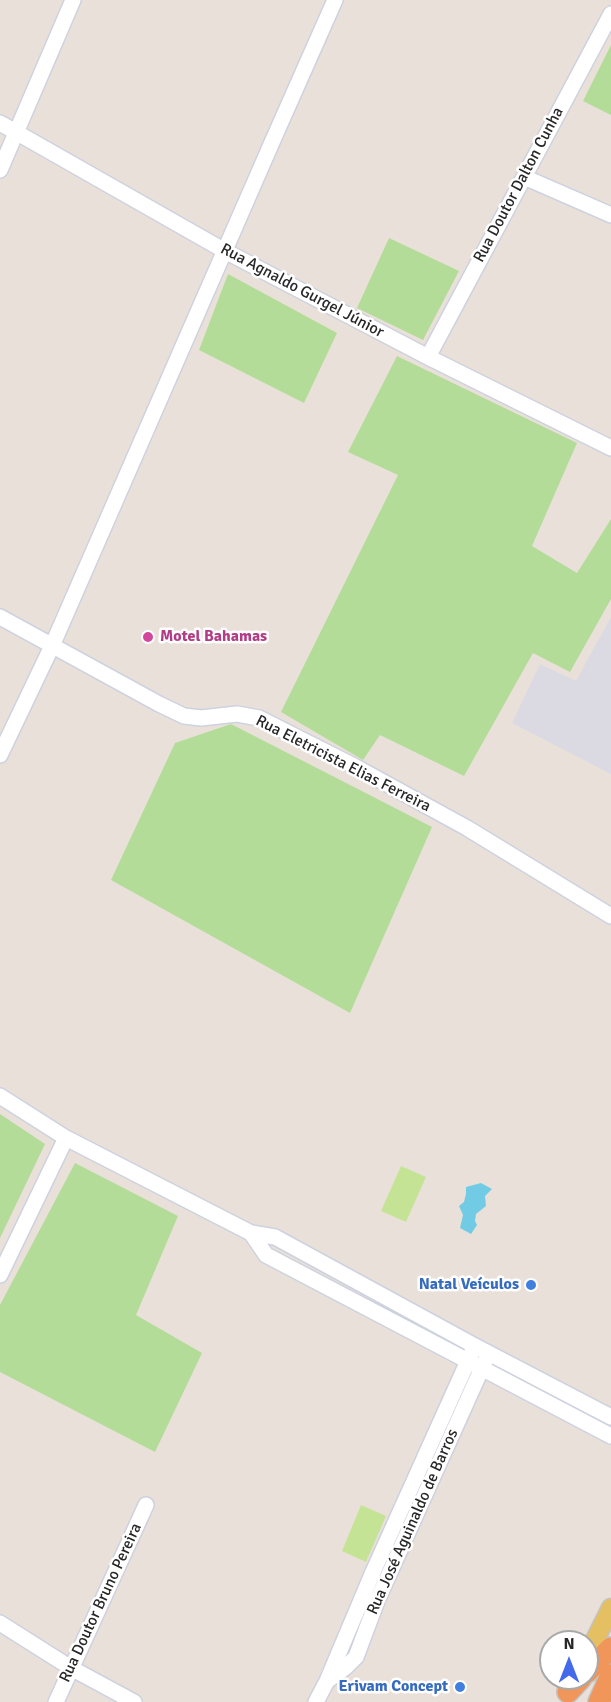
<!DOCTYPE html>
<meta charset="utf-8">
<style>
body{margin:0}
#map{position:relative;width:611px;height:1702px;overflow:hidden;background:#e9e1d9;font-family:Signika,sans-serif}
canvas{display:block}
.north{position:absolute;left:539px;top:1630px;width:60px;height:60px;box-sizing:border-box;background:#fff;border:2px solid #a9a9a9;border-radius:50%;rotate:0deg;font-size:16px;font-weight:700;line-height:24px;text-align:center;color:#272727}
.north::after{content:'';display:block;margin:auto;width:21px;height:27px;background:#436aeb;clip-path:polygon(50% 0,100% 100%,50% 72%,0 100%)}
</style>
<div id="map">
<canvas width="611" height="1702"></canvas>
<div class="north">N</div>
</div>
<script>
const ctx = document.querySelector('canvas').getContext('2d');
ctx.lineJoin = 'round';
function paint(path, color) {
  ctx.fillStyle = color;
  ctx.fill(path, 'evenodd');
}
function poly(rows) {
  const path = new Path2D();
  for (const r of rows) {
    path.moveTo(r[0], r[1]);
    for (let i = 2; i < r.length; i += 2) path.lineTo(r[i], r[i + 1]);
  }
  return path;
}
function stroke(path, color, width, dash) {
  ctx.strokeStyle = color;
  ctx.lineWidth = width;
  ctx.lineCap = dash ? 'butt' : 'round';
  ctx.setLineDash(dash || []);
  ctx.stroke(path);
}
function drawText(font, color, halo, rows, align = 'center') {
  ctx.font = font + ' Signika,sans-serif';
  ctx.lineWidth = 5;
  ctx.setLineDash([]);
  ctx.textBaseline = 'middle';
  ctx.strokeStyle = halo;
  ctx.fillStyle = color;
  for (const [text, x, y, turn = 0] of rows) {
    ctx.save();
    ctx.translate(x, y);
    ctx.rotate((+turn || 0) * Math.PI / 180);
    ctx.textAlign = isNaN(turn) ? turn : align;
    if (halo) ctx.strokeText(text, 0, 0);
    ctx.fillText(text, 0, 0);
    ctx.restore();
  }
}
const industrial = poly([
 [611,617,611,774,512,723,540,664,576,681]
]);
const green = poly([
 [611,45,611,115,583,101],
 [389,238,459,271,423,340,357,308],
 [228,274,337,333,304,403,199,350],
 [397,356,577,443,532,546,577,573,611,519,611,599,570,672,533,653,464,776,380,735,363,760,281,712,398,475,348,452],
 [231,724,432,827,350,1013,111,880,175,743],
 [0,1114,45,1144,0,1238],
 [75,1163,178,1216,136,1315,202,1353,155,1452,0,1372,0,1305]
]);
const pitch = poly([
 [401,1166,426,1177,406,1222,381,1211],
 [361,1505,386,1516,366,1562,342,1551]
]);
const water = poly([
 [481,1183,492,1189,485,1196,486,1206,476,1214,475,1221,477,1225,471,1234,460,1228,463,1215,459,1206,464,1202,466,1194,466,1187]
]);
const minor = poly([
 [0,123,225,251,428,357,611,448],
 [0,170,73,0],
 [524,177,611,215],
 [428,357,611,14],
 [0,617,159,704,184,716,201,718,237,714,259,718,354,766,467,828,611,916],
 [0,755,52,646,273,140,335,0],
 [0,1096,66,1138,251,1233,275,1237,475,1346,611,1417],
 [251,1233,266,1255,611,1436],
 [0,1275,66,1138],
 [0,1623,71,1668,134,1702],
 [327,1681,346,1667,356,1657,377,1601,486,1359],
 [56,1702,146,1505],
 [316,1702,327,1681,373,1572,472,1352]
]);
const major = poly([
 [587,1656,611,1608]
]);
const highway = poly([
 [587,1672,611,1648],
 [568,1692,581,1678],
 [599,1702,611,1675]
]);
const markers = [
 [148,637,6,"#d1479c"],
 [531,1285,6,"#3f7fe0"],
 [460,1687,6,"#3f7fe0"]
];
const streetNames = [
 ["Rua Doutor Dalton Cunha",519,185,-62],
 ["Rua Agnaldo Gurgel Júnior",302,291,28],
 ["Rua Eletricista Elias Ferreira",343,764,27],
 ["Rua José Aguinaldo de Barros",413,1522,-66],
 ["Rua Doutor Bruno Pereira",101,1603,-65]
];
const hotelNames = [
 ["Motel Bahamas",160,637]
];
const shopNames = [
 ["Natal Veículos",519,1285],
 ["Erivam Concept",448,1687]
];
paint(industrial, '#dbd9e1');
paint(green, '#b3dc99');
paint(pitch, '#c5e395');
paint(water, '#72cbe4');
stroke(minor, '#ced2df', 18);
stroke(major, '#c3c3c3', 21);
stroke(highway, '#c3c3c3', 24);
stroke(minor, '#fff', 15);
stroke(major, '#e5c062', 18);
stroke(highway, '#f1965b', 21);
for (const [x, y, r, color] of markers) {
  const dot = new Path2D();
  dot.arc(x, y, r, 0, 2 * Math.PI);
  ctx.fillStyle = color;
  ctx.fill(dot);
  stroke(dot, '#fff', 2);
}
drawText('16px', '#272727', '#fff', streetNames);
drawText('bold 16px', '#b23c85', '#fff', hotelNames, 'left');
drawText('bold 16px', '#366cbe', '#fff', shopNames, 'right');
</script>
